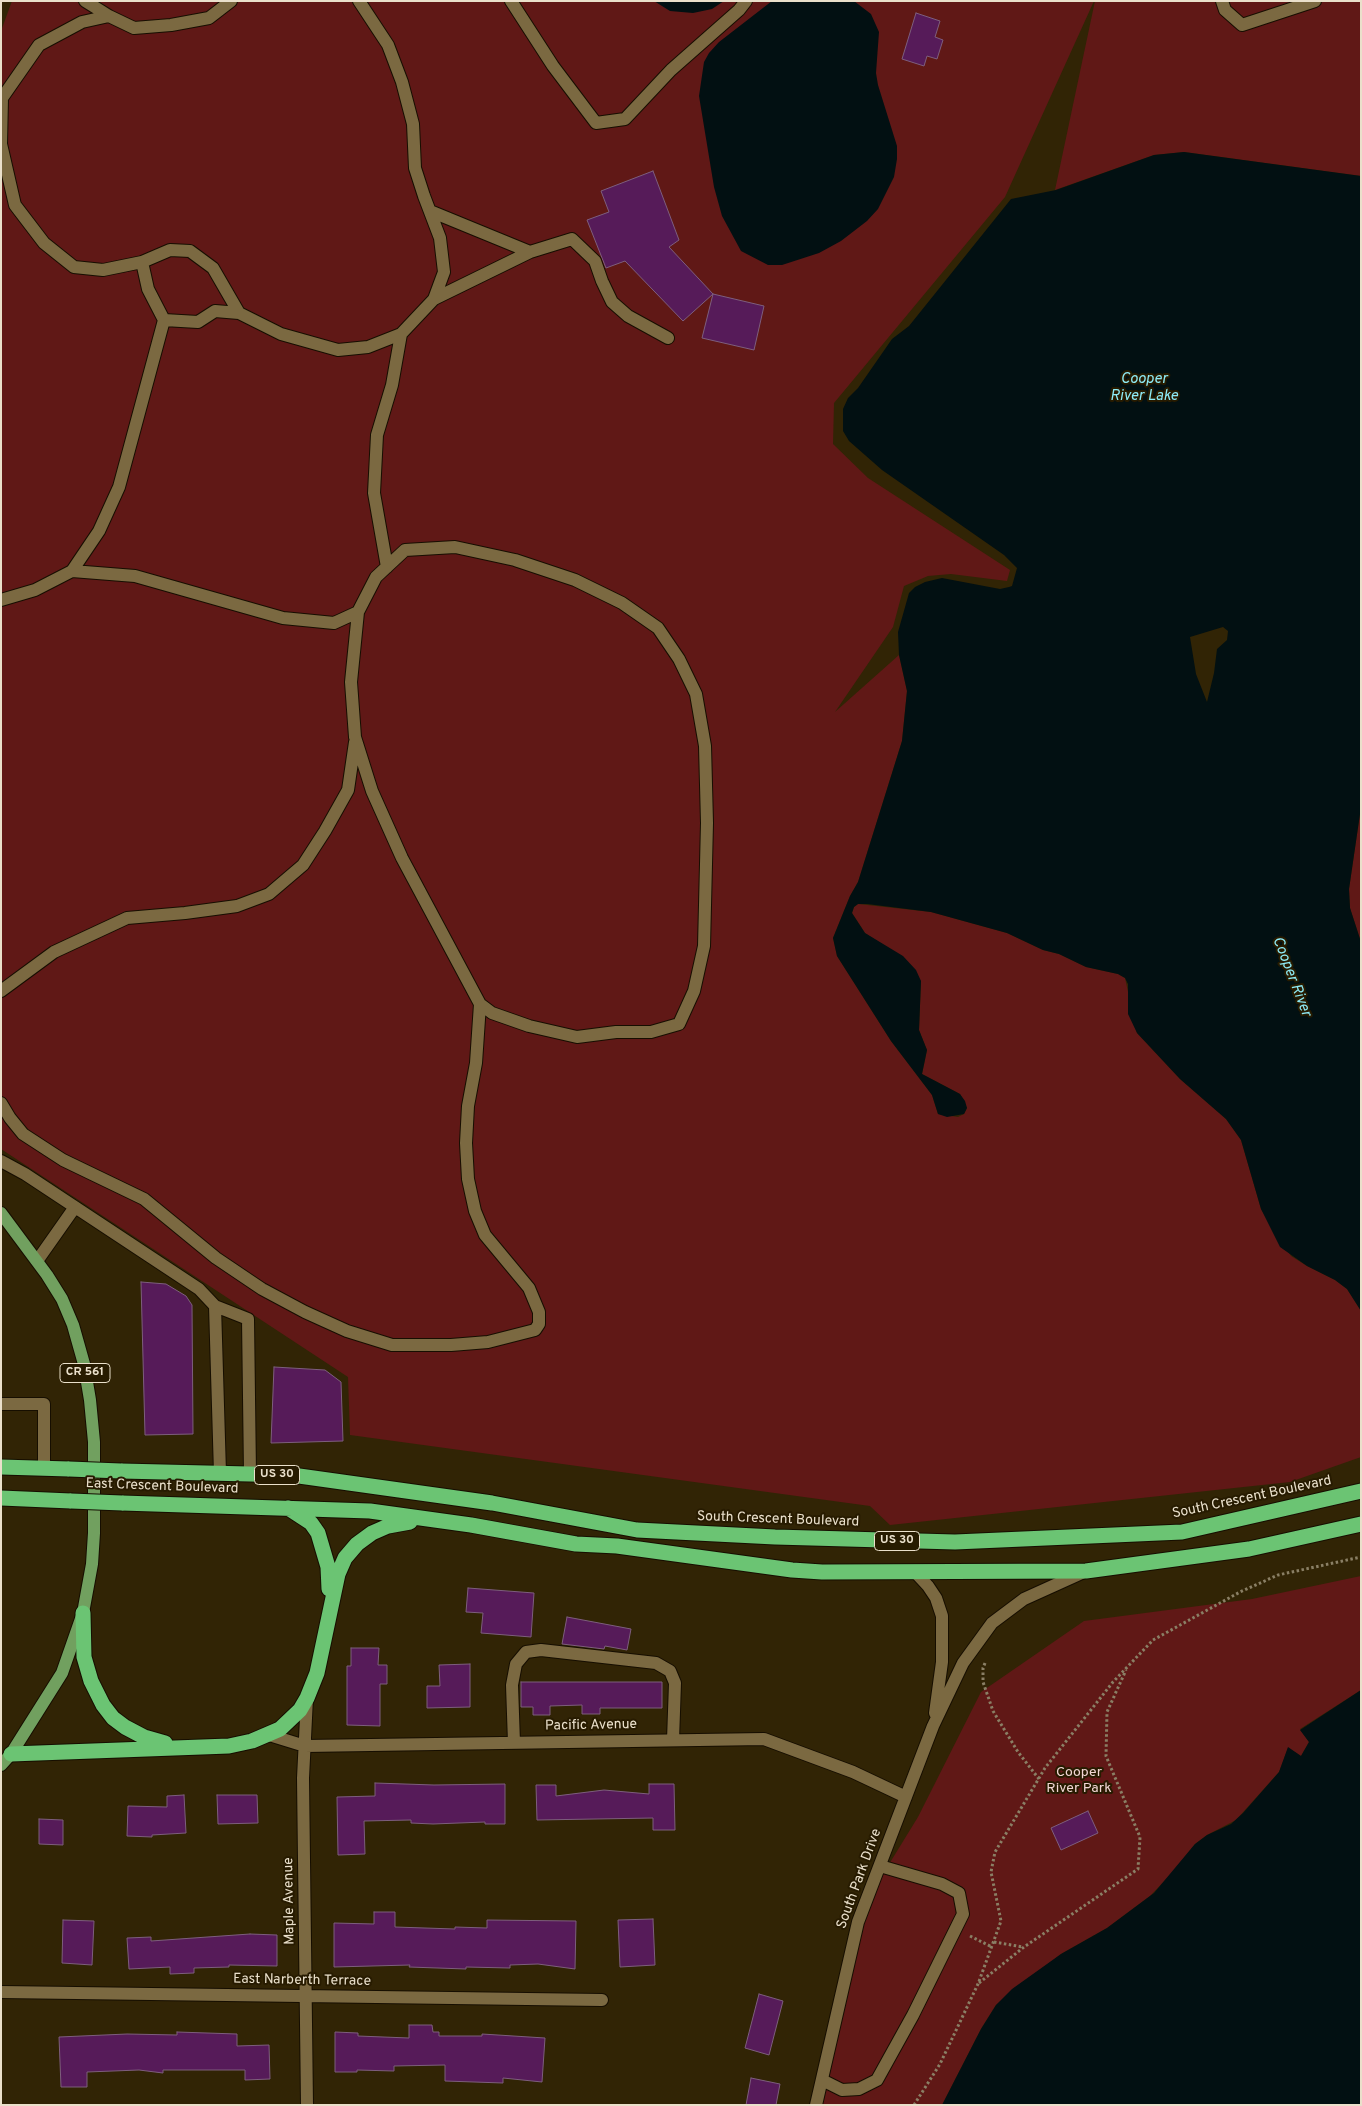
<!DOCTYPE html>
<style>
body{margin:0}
#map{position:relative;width:1362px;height:2106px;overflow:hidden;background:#312405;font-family:Overpass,sans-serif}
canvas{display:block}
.frame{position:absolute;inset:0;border:2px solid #eae0cb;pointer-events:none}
</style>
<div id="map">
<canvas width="1362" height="2106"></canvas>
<div class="frame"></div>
</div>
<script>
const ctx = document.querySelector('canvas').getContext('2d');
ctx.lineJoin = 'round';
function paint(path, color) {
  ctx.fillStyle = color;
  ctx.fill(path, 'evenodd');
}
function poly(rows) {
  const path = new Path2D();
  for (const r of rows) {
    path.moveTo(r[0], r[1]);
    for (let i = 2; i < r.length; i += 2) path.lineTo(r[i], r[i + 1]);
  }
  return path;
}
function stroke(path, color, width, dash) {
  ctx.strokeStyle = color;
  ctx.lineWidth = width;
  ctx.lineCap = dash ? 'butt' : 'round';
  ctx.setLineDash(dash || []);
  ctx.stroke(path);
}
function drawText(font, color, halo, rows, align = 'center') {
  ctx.font = font + ' Overpass,sans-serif';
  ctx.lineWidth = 4;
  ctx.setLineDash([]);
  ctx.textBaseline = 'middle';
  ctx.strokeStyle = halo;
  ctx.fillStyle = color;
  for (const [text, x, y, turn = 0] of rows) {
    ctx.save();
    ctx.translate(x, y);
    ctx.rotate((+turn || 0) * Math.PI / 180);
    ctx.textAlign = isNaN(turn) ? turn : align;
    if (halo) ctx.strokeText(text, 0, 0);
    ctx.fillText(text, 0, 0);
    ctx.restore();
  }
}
const green = poly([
 [12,1,1094,1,1005,197,834,403,833,444,868,478,1010,570,1007,581,951,574,928,576,904,586,893,627,835,712,899,655,907,691,902,741,858,882,850,896,833,938,837,956,891,1041,932,1095,938,1114,958,1117,964,1114,967,1108,960,1094,922,1074,927,1050,919,1030,921,981,880,943,865,933,852,913,854,907,858,904,931,912,1007,933,1043,950,1059,954,1086,967,1118,974,1125,978,1137,1033,1180,1079,1226,1119,1241,1140,1261,1209,1291,1256,1307,1266,1335,1280,1347,1289,1361,1311,1361,1457,1290,1482,890,1525,870,1506,350,1435,348,1377,1,1149,1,31],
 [1095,1,1361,1,1361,176,1184,152,1154,155,1055,190],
 [1361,807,1361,942,1350,908,1349,889],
 [1361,1576,1361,1690,1300,1729,1309,1742,1301,1756,1288,1748,1279,1772,1236,1820,1207,1835,1195,1844,1172,1873,1150,1896,1107,1928,1061,1954,996,2005,981,2029,942,2105,816,2105,867,1900,918,1817,981,1692,1084,1621,1252,1599]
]);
const water = poly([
 [654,1,724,1,712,9,693,13,670,11],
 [772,1,854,1,871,14,879,32,876,73,878,85,897,146,897,159,894,177,878,209,867,221,841,241,819,253,782,265,768,265,741,251,722,216,714,187,699,96,704,62,709,53,719,42],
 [1184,152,1361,176,1361,807,1349,889,1350,908,1361,942,1361,1311,1347,1289,1335,1280,1307,1266,1280,1247,1261,1209,1241,1140,1226,1119,1180,1079,1137,1033,1128,1014,1128,984,1125,978,1118,974,1086,967,1059,954,1043,950,1007,933,931,912,867,904,858,904,854,907,852,913,865,933,903,956,916,970,921,981,919,1030,927,1050,922,1074,960,1094,965,1101,967,1108,964,1114,947,1117,938,1114,932,1095,891,1041,837,956,833,938,850,896,858,882,902,741,907,691,899,655,898,632,909,593,915,587,925,582,942,578,1000,589,1009,587,1012,586,1017,568,1004,555,882,470,849,441,843,431,843,409,848,398,858,388,892,339,909,326,1011,199,1056,190,1154,155],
 [1223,627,1228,631,1227,640,1217,649,1214,673,1207,702,1196,674,1190,637],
 [1361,1690,1361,2105,942,2105,981,2029,996,2005,1012,1989,1061,1954,1107,1928,1154,1893,1195,1844,1207,1835,1231,1824,1243,1813,1279,1772,1288,1747,1301,1756,1309,1742,1300,1730]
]);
const building = poly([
 [916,13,940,21,935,37,943,40,937,59,927,56,924,66,902,59,916,13],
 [653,171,679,240,669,247,713,294,683,321,625,261,606,268,587,220,609,212,601,191,653,171],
 [713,294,764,306,754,350,702,338,713,294],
 [141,1282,166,1284,186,1296,192,1305,193,1434,145,1435,141,1282],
 [274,1367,325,1370,341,1382,343,1441,271,1443,274,1367],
 [468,1588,534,1593,531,1637,481,1633,483,1613,466,1612,468,1588],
 [567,1617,631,1629,627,1650,605,1646,604,1649,562,1644,567,1617],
 [351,1648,379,1648,378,1665,387,1665,387,1684,380,1684,380,1726,347,1725,347,1666,351,1666,351,1648],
 [470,1664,470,1707,427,1708,427,1686,440,1686,439,1665,470,1664],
 [521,1682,662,1682,662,1708,600,1708,600,1714,582,1714,582,1705,550,1706,550,1715,533,1715,533,1707,521,1707,521,1682],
 [375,1783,434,1785,505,1784,505,1824,485,1824,485,1822,433,1824,411,1823,411,1820,364,1821,365,1854,338,1855,337,1797,375,1796,375,1783],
 [649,1784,674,1784,675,1830,653,1830,653,1818,537,1820,536,1785,556,1785,556,1796,604,1790,649,1794,649,1784],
 [184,1795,186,1833,152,1835,152,1837,127,1836,128,1806,167,1807,167,1796,184,1795],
 [217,1795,257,1795,258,1823,218,1824,217,1795],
 [1088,1811,1098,1833,1061,1850,1051,1828,1088,1811],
 [39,1819,63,1820,63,1845,39,1844,39,1819],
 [374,1912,395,1912,395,1927,455,1929,455,1927,487,1928,487,1920,576,1921,575,1969,538,1964,510,1965,510,1968,466,1967,466,1969,409,1967,410,1965,334,1967,334,1923,374,1924,374,1912],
 [653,1919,655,1965,620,1967,618,1920,653,1919],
 [63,1920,94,1921,92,1965,62,1963,63,1920],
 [250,1934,277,1935,277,1966,229,1965,229,1967,194,1968,194,1973,170,1974,170,1967,129,1969,127,1938,151,1937,151,1941,250,1934],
 [759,1994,783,2001,769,2055,745,2048,759,1994],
 [409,2025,432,2025,433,2032,439,2032,439,2036,482,2036,482,2034,545,2038,542,2082,503,2078,503,2083,445,2081,445,2065,394,2066,394,2071,357,2070,357,2072,335,2072,335,2032,358,2033,358,2036,409,2038,409,2025],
 [177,2032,237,2034,237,2046,269,2045,270,2079,245,2080,245,2070,163,2070,163,2073,139,2070,87,2072,87,2087,61,2087,59,2037,127,2034,177,2035,177,2032],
 [751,2078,780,2084,776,2105,746,2105,751,2078]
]);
const path = poly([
 [985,1663,983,1668,983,1682,993,1711,1018,1752,1039,1779],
 [970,1936,992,1947],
 [994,1942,1023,1947],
 [979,1983,1024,1947,1138,1869,1140,1837,1106,1756,1107,1712,1126,1670],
 [914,2105,940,2064,978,1984,1001,1921,991,1872,995,1852,1045,1768,1113,1682,1153,1640,1240,1592,1278,1575,1361,1557]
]);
const minor = poly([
 [85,1,109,16],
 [359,1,388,45,402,82,413,124,415,168,424,196,440,238,444,272,434,299,401,334],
 [511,1,553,66,596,123,625,119,671,70,739,10,746,1],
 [1222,1,1225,10,1242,25,1315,1],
 [430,211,530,252,572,239,595,261,602,281,612,302,628,316,668,338],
 [142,262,170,250,190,251,213,268,239,313],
 [434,299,530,252],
 [164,320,198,322,215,311,239,313,281,334,338,350,368,347,401,334,392,385,377,435,374,493,387,567],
 [72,571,135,576,283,618,334,623,358,612,376,577,405,550,455,547,515,560,575,580,622,603,658,628,679,659,696,694,705,746,707,823,704,946,694,991,679,1024,651,1032,616,1032,577,1037,529,1026,492,1013,480,1004,402,858,372,791,355,737,351,682,358,612],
 [1,600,35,590,72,571,99,531,119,487,164,320,148,289,142,262,103,270,74,267,44,243,15,205,1,144,2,98,39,45,82,22,109,16,134,28,171,25,209,18,231,1],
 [1,991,54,952,127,918,185,913,237,906,269,894,303,865,325,831,348,790,355,742],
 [1,1103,10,1118,23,1134,63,1160,144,1199,216,1258,262,1289,305,1312,347,1331,392,1345,451,1345,488,1342,535,1330,539,1324,539,1312,529,1288,485,1235,475,1211,468,1179,466,1143,468,1106,476,1063,480,1004],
 [1,1161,25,1174,199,1289,215,1306],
 [37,1261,75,1207],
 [1,1404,44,1404,44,1468],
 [220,1473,215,1306,248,1319,250,1474],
 [915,1572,928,1586,936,1598,942,1616,942,1662,935,1713],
 [266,1734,305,1746,764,1739,853,1772,906,1797],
 [514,1743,512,1685,516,1664,526,1652,541,1650,656,1663,670,1671,675,1683,673,1740],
 [1,1992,602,2000],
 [822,2080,842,2090,859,2089,877,2080,913,2015,963,1914,959,1893,942,1884,880,1866],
 [307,2105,303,1778,307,1698],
 [816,2105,858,1922,933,1726,963,1663,992,1623,1024,1599,1086,1571]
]);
const major = poly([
 [1,1213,47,1275,62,1299,73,1325,84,1364,90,1400,94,1442,94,1533,92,1564,83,1613,62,1673,11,1754,1,1765]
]);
const highway = poly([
 [1,1467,69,1469],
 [121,1471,292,1475,492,1503,637,1530,775,1537,955,1542,1182,1532,1361,1491],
 [1,1498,71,1501],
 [122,1503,370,1511,471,1525,576,1544,617,1546,792,1570,822,1572,1086,1571,1249,1549,1361,1524],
 [288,1508,311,1523,318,1533,328,1567,329,1589],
 [83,1613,84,1657,91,1681,103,1705,113,1718,125,1727,144,1737,165,1743],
 [11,1754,229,1746,252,1741,280,1729,300,1710,307,1698,317,1673,338,1574,345,1558,357,1544,372,1533,388,1526,410,1522]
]);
const highwayBridge = poly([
 [69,1469,121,1471],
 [71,1501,122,1503]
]);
const shields = [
 [85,1373,50],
 [277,1475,45],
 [897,1541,45]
];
const shieldNames = [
 ["CR 561",85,1373],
 ["US 30",277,1475],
 ["US 30",897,1541]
];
const streetNames = [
 ["East Crescent Boulevard",162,1487,2],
 ["South Crescent Boulevard",1252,1498,-12],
 ["South Crescent Boulevard",778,1520,2],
 ["Pacific Avenue",591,1726,-1],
 ["South Park Drive",860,1879,-70],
 ["Maple Avenue",290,1901,-91],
 ["East Narberth Terrace",302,1981,1]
];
const parkNames = [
 ["Cooper",1079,1773],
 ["River Park",1079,1789]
];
const waterNames = [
 ["Cooper",1144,380],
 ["River Lake",1144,397],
 ["Cooper River",1291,977,69]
];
paint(green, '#601816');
paint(water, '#021012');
paint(building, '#561b59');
stroke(building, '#7d5e7d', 1);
stroke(minor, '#160e00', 14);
stroke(major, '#160e00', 14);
stroke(highway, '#160e00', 17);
stroke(path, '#8a7f65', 3, [2.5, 2.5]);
stroke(minor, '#7b6941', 12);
stroke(major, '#71a05f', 12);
stroke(highway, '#6bc473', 15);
stroke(highwayBridge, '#160e00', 17, []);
stroke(highwayBridge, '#6bc473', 15);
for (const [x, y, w] of shields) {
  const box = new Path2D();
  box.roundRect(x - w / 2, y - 9.5, w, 19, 4);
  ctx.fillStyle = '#271b00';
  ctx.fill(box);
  stroke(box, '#eae0cb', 1);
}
drawText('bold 12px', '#eae0cb', null, shieldNames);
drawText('14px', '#eae0cb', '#271b00', streetNames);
drawText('14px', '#f2d7d4', '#271b00', parkNames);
drawText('italic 15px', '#8eebf6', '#271b00', waterNames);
</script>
